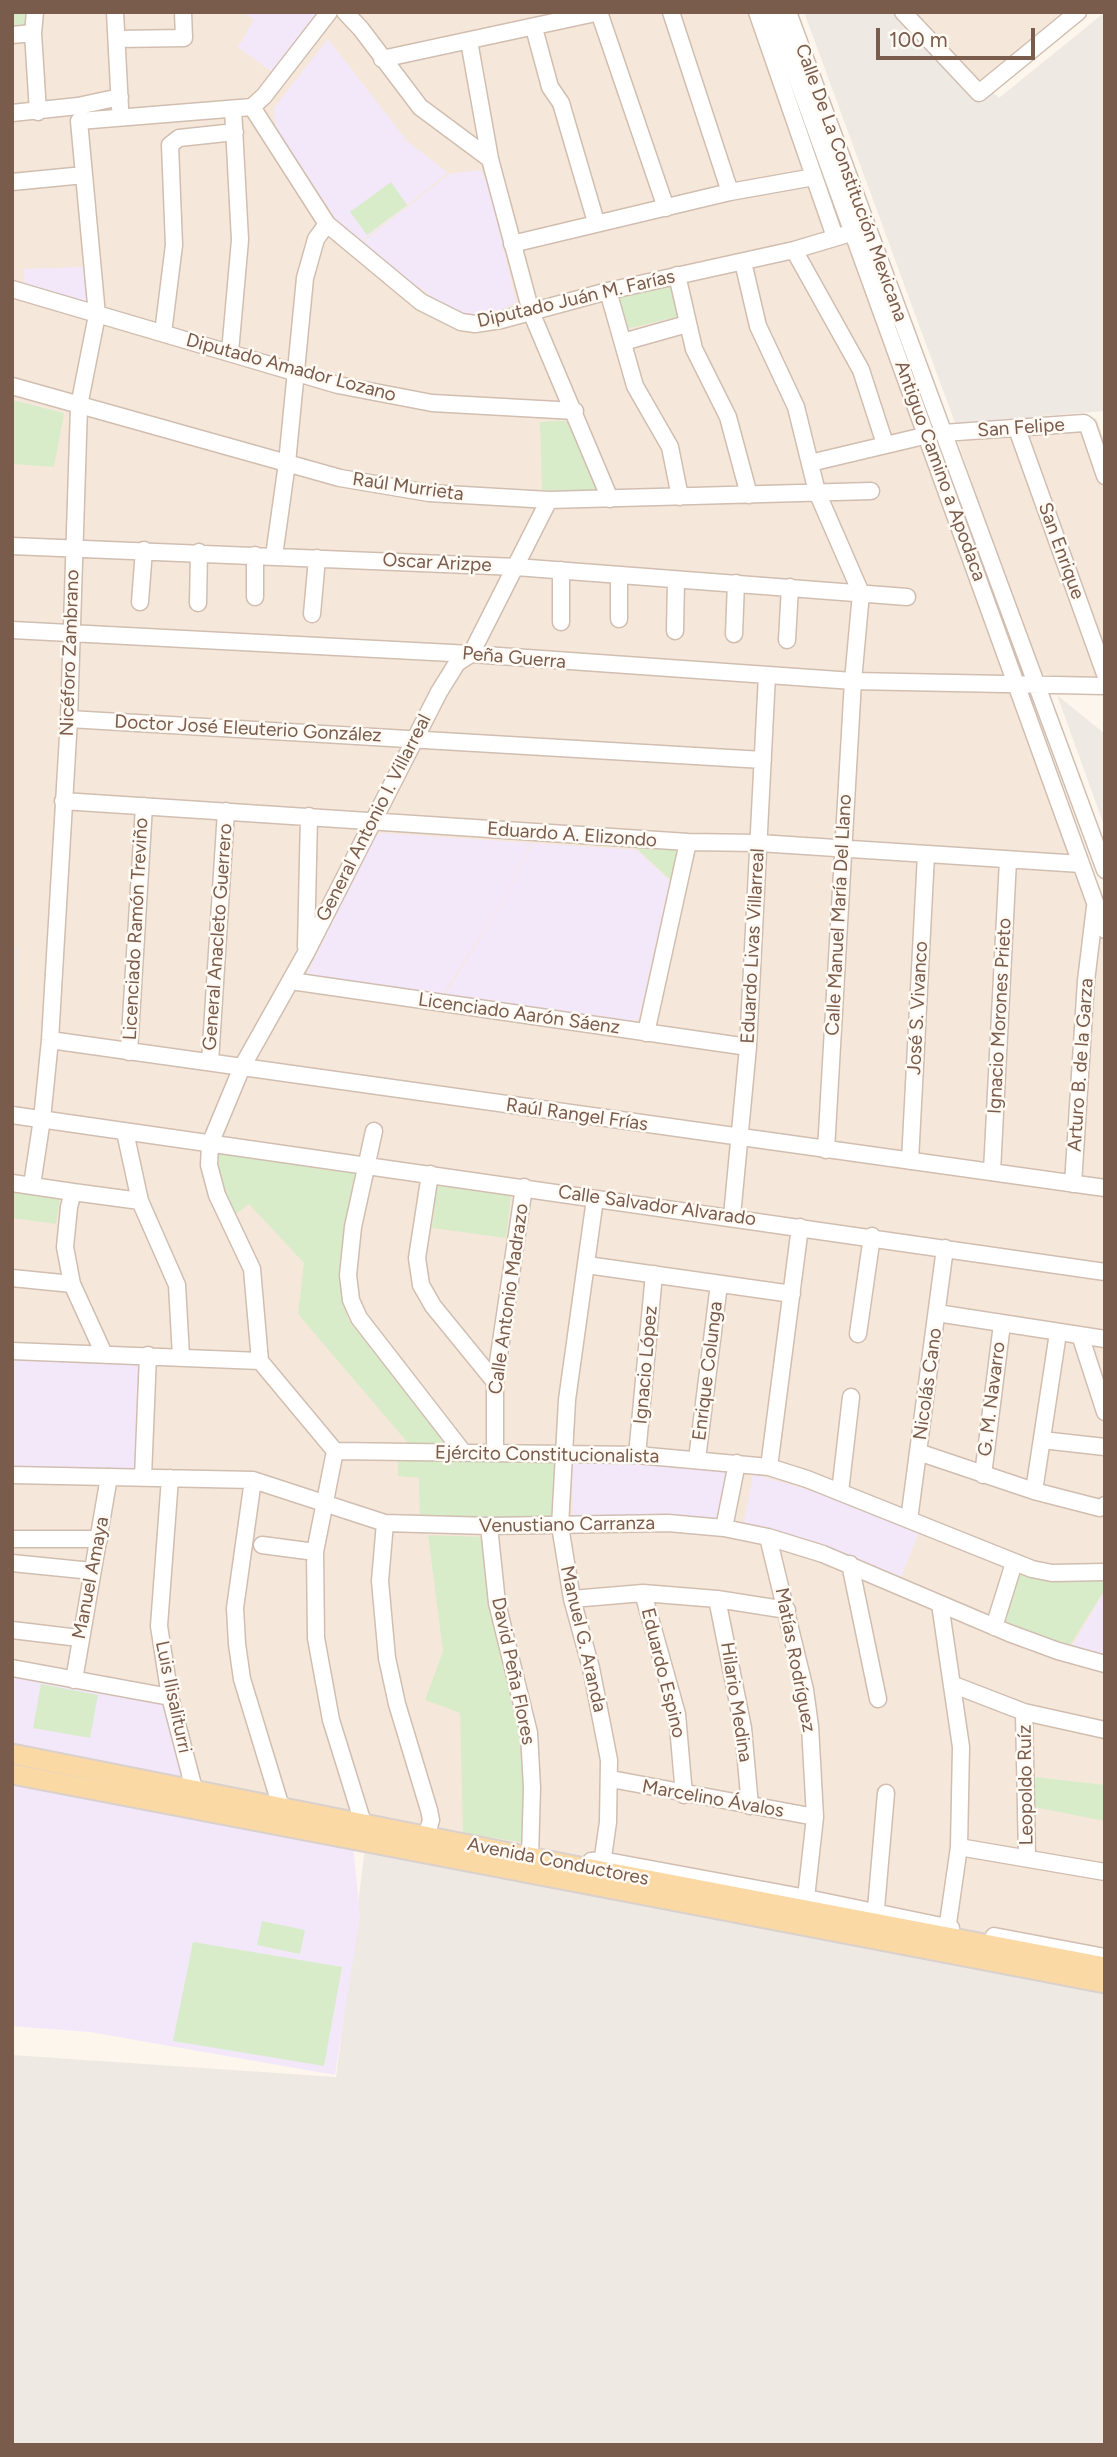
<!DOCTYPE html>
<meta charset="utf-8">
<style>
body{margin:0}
#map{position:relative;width:1117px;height:2457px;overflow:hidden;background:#fdf6ec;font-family:Figtree,sans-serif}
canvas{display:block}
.frame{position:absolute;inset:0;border:14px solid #7a5c4d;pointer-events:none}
.scale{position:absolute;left:876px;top:28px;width:159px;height:32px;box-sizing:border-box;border:4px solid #7a5c4d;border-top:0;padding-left:9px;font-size:21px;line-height:24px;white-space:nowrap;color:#7a5c4d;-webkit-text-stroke:5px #fffaf3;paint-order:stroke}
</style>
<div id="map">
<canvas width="1117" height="2457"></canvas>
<div class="frame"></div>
<div class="scale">100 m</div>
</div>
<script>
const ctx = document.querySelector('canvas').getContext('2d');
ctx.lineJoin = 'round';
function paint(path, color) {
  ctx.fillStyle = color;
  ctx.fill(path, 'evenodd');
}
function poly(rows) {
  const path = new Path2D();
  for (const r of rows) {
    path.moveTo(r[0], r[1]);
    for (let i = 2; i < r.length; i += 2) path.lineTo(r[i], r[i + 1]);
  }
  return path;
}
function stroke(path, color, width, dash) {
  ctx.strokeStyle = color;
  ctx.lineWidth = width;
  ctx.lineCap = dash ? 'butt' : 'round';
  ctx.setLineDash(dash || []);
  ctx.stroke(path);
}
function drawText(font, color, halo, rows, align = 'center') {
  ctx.font = font + ' Figtree,sans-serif';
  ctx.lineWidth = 5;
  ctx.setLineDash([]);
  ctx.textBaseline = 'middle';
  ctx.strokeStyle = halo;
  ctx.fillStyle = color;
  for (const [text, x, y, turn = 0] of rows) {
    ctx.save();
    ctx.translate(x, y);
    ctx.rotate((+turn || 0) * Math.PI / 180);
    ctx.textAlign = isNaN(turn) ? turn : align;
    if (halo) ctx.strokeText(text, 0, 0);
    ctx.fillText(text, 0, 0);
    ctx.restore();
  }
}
const residential = poly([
 [12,12,778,12,1105,917,1105,1958,12,1744],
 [911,12,1074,12,980,86],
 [1096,418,1105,442,1105,680,1038,674,958,442]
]);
const industrial = poly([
 [804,12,905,12,999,98,1105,12,1105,411,955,423],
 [1057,695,1105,734,1105,828],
 [12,946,18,946,15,1075,12,1074],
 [365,1848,1105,1994,1105,2445,12,2445,12,2055,336,2077]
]);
const education = poly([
 [243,12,320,12,274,73,238,47,254,20],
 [328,39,407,141,448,173,358,244,334,217,277,129,274,118,274,108],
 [481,170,490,191,516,302,487,319,456,313,358,246,449,174],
 [85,267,87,307,25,292,24,269],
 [381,833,531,843,505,898,442,996,307,974,374,837],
 [532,843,637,850,670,881,639,1018,634,1022,443,997,505,899],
 [12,1360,140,1361,136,1471,12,1469],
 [572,1461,681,1465,726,1471,715,1524,573,1522],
 [753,1474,823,1494,919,1532,900,1580,743,1527],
 [1105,1590,1105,1655,1071,1648],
 [12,1676,163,1704,182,1777,12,1744],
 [12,1785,353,1846,360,1915,335,2075,90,2032,12,2026]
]);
const green = poly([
 [12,12,32,12,29,28,12,30],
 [391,182,407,205,367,235,350,212],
 [676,282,684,315,626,329,617,296],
 [12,400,64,413,54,467,12,464],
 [574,420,604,492,542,490,540,422],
 [636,848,676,850,680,854,674,883],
 [213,1149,355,1173,339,1277,348,1320,450,1447,408,1443,298,1314,304,1263,249,1204,233,1216],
 [12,1177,62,1185,56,1224,12,1218],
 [437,1186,511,1196,506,1238,432,1228],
 [398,1457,557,1460,553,1525,420,1521,419,1478,398,1476],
 [428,1535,486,1537,489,1604,529,1763,526,1843,463,1833,460,1713,425,1700,443,1651],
 [1019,1571,1045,1577,1105,1579,1105,1589,1067,1650,1001,1625],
 [41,1684,98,1695,90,1738,33,1728],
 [1035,1777,1105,1785,1105,1821,1034,1807],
 [262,1921,305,1930,300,1954,257,1945],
 [193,1942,342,1967,324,2066,173,2041]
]);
const minor = poly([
 [35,12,33,33,38,112],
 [115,12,120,108],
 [345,12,361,29,420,107,490,159],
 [599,12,666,208],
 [671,12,730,192],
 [757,12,835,237],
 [773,12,1105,930],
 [788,12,1105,870],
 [903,12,979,93,1078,12],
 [534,28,550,87,561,103,596,222],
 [12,35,33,33],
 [117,39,184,38,183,12],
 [469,41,490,159,531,312,610,499],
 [382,59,600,12],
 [252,107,327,224,421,302,461,322,475,324,501,320,608,291,794,250,861,230],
 [12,113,78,106,120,97],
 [12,182,84,175],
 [512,244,730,192,814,177],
 [794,250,861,370,885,444],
 [743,262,758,326,796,407,817,492,861,593,853,681,826,1150],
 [677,275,694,349,728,417,749,495],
 [12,289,338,385,432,403,575,411],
 [608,291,635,386,670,447,680,497],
 [163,333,174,245,170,145,179,138,235,132],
 [623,342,687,324],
 [230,352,240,240,233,109],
 [12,386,340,478,429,493,549,500,871,491],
 [1017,429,1105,674],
 [943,433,1084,423,1088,426,1105,476],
 [810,463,928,435],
 [12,546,516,567,907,597],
 [274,556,287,463,305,278,316,239,327,224],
 [561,570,561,622],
 [255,597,255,555],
 [140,602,144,550],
 [198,603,199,552],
 [312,614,317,558],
 [619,619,619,576],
 [12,630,471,654,853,681,1105,686],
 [675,631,676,580],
 [734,634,736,583],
 [787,640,790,587],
 [69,719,763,760],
 [63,801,688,842,759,843,1081,864],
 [306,947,309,816],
 [291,981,748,1047],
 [646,1033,688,842],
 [50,1040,1105,1188],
 [129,1052,144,806],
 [210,1062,226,811],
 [12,1115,1105,1272],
 [374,1131,353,1227,348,1275,351,1300,359,1318,463,1452],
 [125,1132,140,1201,177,1285,181,1356],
 [910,1161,926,855],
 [992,1171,1008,860],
 [430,1174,417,1258,421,1285,433,1306,495,1382],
 [12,1183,73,1192],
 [1073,1184,1086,981,1095,907],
 [32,1185,42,1119,50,1040,69,719,79,406,97,315,79,121,252,107,264,96,329,12],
 [595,1199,567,1400,560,1526,572,1599,591,1668,609,1760,608,1822,601,1871],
 [732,1216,748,1047,767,675],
 [587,1265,792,1294],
 [12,1278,72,1284],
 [937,1313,1105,1339],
 [858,1334,872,1236],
 [1080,1335,1105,1412],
 [12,1351,260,1361,335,1451,637,1455,769,1467,807,1479,1032,1569,1052,1573,1105,1572],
 [104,1354,72,1284,65,1247,69,1207,73,1192,140,1201],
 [260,1361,252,1269,217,1195,209,1165,210,1144,242,1067,306,953,439,692,457,663,471,654,549,500],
 [1042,1440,1105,1447],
 [335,1451,315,1552,316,1638,331,1720,363,1823],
 [918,1452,1034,1491,1100,1508,1105,1505],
 [495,1453,495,1382,524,1187],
 [637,1455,654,1274],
 [697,1459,719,1284],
 [769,1467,800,1227],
 [12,1475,253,1480,385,1523,489,1526,668,1523,724,1528,768,1537,823,1554,1009,1633,1058,1651,1105,1664],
 [983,1475,1002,1324],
 [143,1477,148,1355],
 [170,1478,159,1626,170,1697,194,1789],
 [253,1480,235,1608,237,1644,242,1679,281,1807],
 [1034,1491,1058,1333],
 [840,1492,851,1397],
 [909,1520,945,1248],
 [385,1523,380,1581,387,1658,397,1704,429,1810,431,1820,424,1845],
 [489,1526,497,1603,529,1733,532,1788,530,1857],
 [724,1528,737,1463],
 [768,1537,805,1690,810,1726,815,1817,805,1907],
 [12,1539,99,1539],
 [262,1545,315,1552],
 [12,1563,92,1571],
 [850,1564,878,1699],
 [643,1593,677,1714,684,1795],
 [572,1599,643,1593,717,1599,787,1610],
 [717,1599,743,1728,750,1806],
 [940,1604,961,1747,959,1847,946,1937],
 [994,1627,1014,1563],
 [12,1630,79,1638],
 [12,1668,170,1697],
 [74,1680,109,1477],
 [954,1685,1024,1712,1105,1730],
 [1024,1712,1027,1858],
 [611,1779,815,1817],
 [959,1847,1105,1872],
 [591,1861,602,1860,807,1898,951,1928],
 [875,1920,886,1793],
 [994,1936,1105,1957]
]);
const major = poly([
 [12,1754,575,1866,1105,1967],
 [12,1774,1105,1983]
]);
const streetNames = [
 ["Calle De La Constitución Mexicana",851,183,70],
 ["Diputado Juán M. Farías",576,299,-13],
 ["Diputado Amador Lozano",291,368,15],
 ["San Felipe",1021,428,-4],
 ["Antiguo Camino a Apodaca",940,471,70],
 ["Raúl Murrieta",408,487,8],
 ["San Enrique",1061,551,70],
 ["Oscar Arizpe",437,563,3],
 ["Nicéforo Zambrano",70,653,-88],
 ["Peña Guerra",514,658,5],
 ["Doctor José Eleuterio González",248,729,3],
 ["General Antonio I. Villarreal",374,818,-63],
 ["Eduardo A. Elizondo",572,835,4],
 ["Calle Manuel María Del Llano",839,915,-87],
 ["Licenciado Ramón Treviño",136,929,-87],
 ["General Anacleto Guerrero",218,937,-86],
 ["Eduardo Livas Villarreal",753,946,-87],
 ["José S. Vivanco",918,1008,-87],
 ["Licenciado Aarón Sáenz",519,1014,8],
 ["Ignacio Morones Prieto",1000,1016,-87],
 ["Arturo B. de la Garza",1081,1065,-86],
 ["Raúl Rangel Frías",577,1115,8],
 ["Calle Salvador Alvarado",657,1206,8],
 ["Calle Antonio Madrazo",509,1299,-82],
 ["Ignacio López",646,1365,-85],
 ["Enrique Colunga",708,1371,-83],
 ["Nicolás Cano",928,1384,-82],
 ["G. M. Navarro",992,1399,-83],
 ["Ejército Constitucionalista",547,1455,1],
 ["Venustiano Carranza",567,1525,-1],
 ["Manuel Amaya",91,1578,-79],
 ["Manuel G. Aranda",583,1639,77],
 ["Matías Rodríguez",795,1660,79],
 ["David Peña Flores",513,1671,78],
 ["Eduardo Espino",663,1673,76],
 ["Luis Ilisaliturri",173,1697,78],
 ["Hilario Medina",736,1702,81],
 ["Leopoldo Ruíz",1026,1785,-91],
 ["Marcelino Ávalos",713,1799,10],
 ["Avenida Conductores",558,1862,11]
];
paint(residential, '#f5e8da');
paint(industrial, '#efe9e4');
paint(education, '#f3e8fa');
paint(green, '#d8ecc9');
stroke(minor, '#d1beb0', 19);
stroke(major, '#dad1cd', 23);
stroke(minor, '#fff', 16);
stroke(major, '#fbd9a5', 19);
drawText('19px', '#7a5c4d', '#fffaf3', streetNames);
</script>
